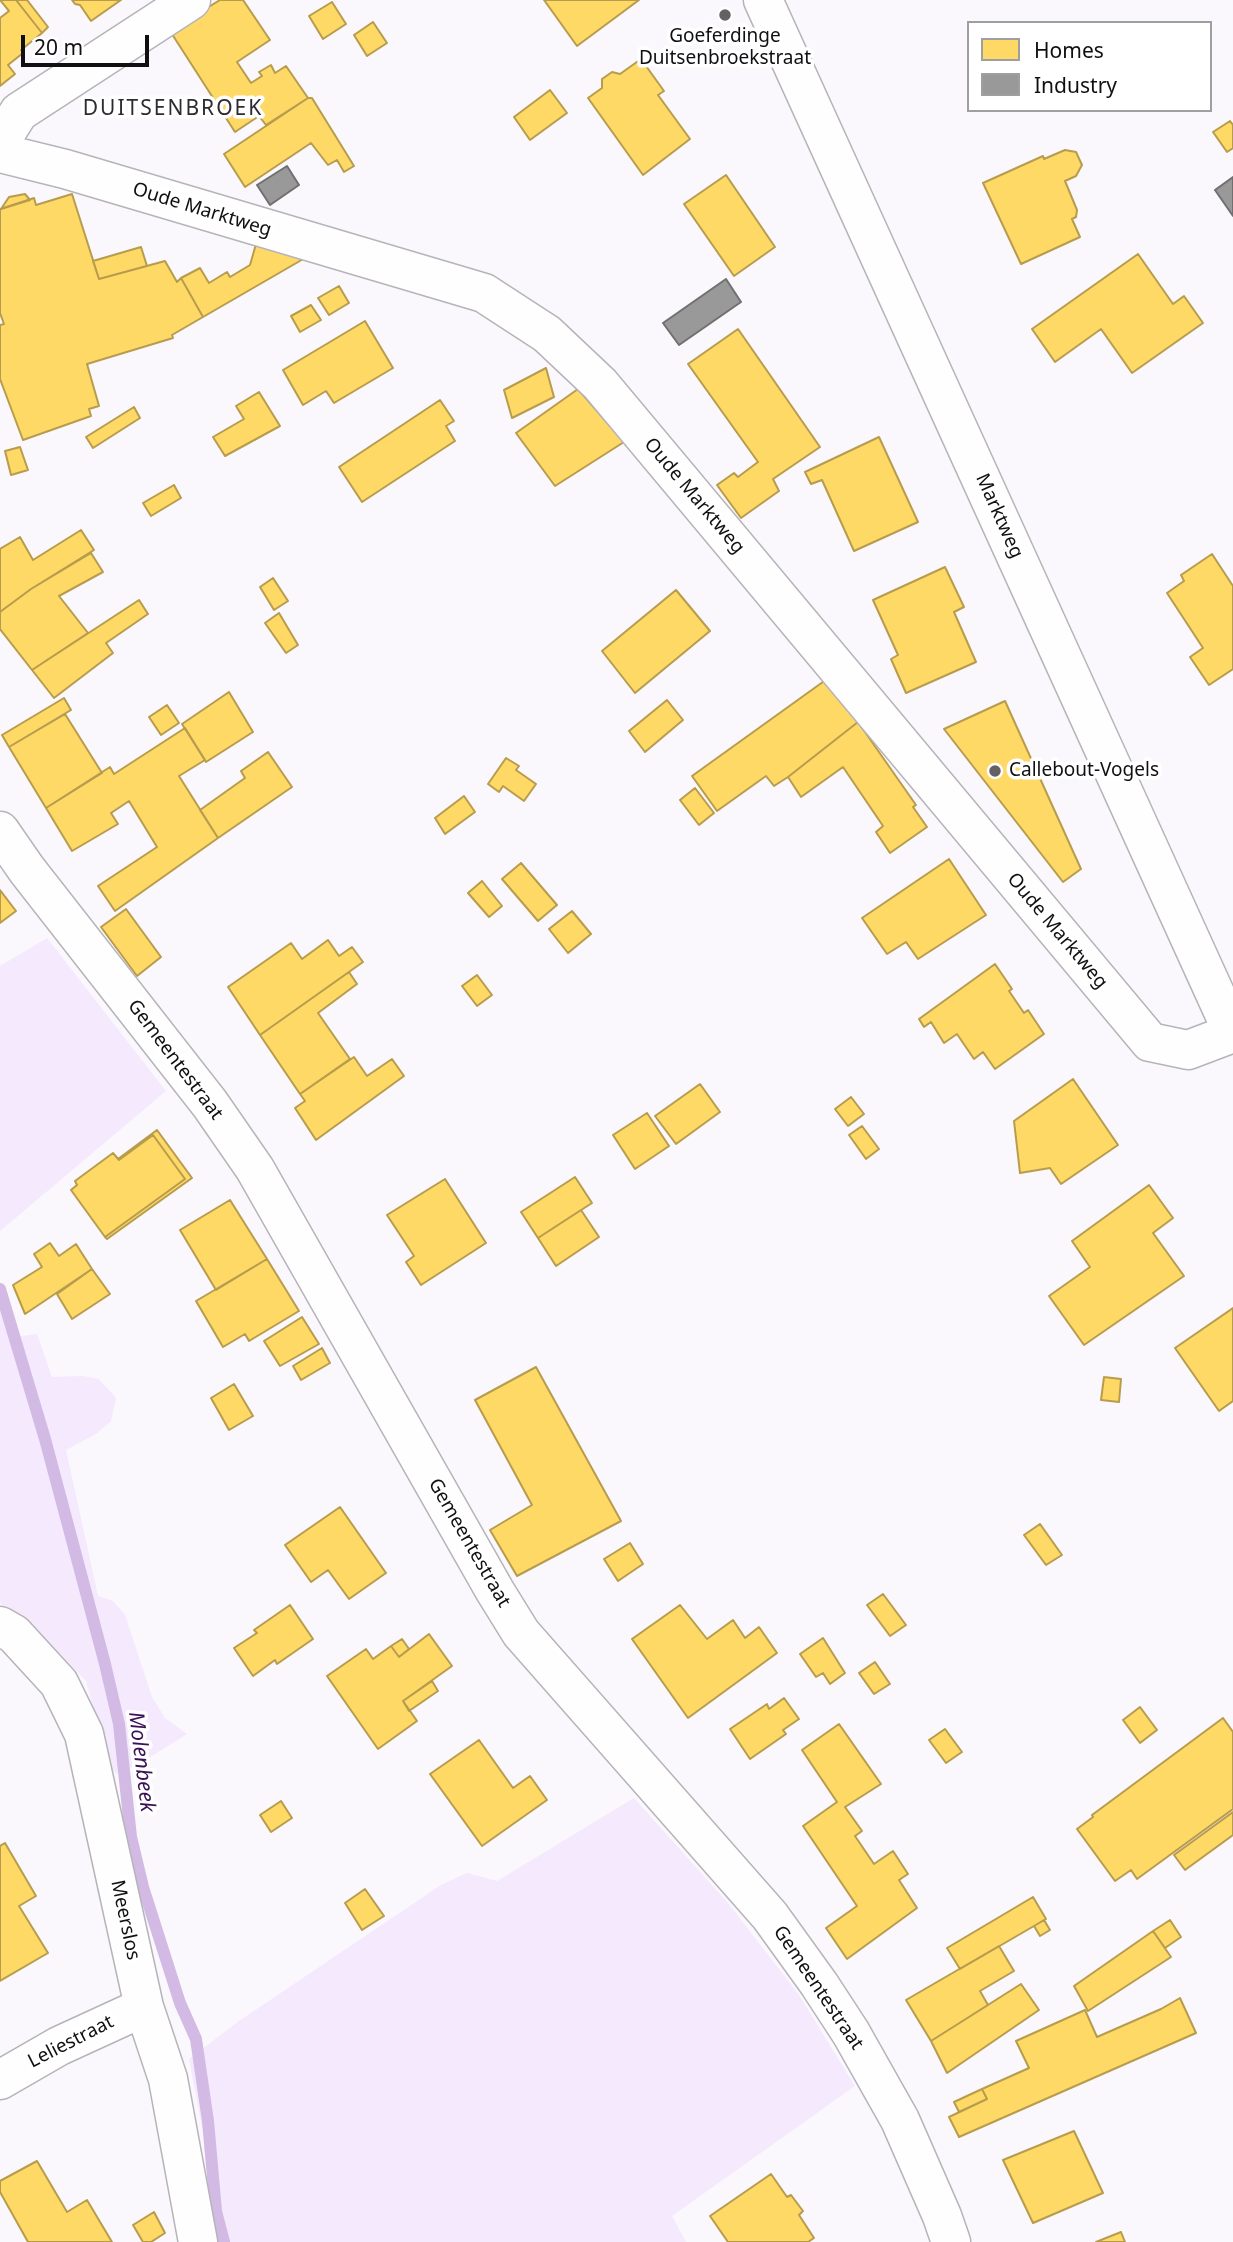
<!DOCTYPE html>
<style>
body{margin:0}
#map{position:relative;width:1233px;height:2242px;overflow:hidden;background:#faf8fc;font-family:"Noto Sans",sans-serif}
canvas{display:block}
.legend{position:absolute;left:967px;top:21px;width:245px;height:91px;box-sizing:border-box;background:#fff;border:2px solid #a09fa0;margin:0;padding:9px 12px;list-style:none;font-size:21px;color:#110f12}
.legend li{display:flex;align-items:center;gap:14px;height:35px}
.legend b{width:35px;border:2px solid #a09fa0}
.scale{position:absolute;left:21px;top:35px;width:128px;height:32px;box-sizing:border-box;border:4px solid #110f12;border-top:0;padding-left:9px;font-size:21px;line-height:24px;white-space:nowrap;color:#110f12;-webkit-text-stroke:5px #fff;paint-order:stroke}
</style>
<div id="map">
<canvas width="1233" height="2242"></canvas>
<ul class="legend">
<li><b style="height:19px;background:#ffd966"></b>Homes</li>
<li><b style="height:19px;background:#999"></b>Industry</li>
</ul>
<div class="scale">20 m</div>
</div>
<script>
const ctx = document.querySelector('canvas').getContext('2d');
ctx.lineJoin = 'round';
function paint(path, color) {
  ctx.fillStyle = color;
  ctx.fill(path, 'evenodd');
}
function poly(rows) {
  const path = new Path2D();
  for (const r of rows) {
    path.moveTo(r[0], r[1]);
    for (let i = 2; i < r.length; i += 2) path.lineTo(r[i], r[i + 1]);
  }
  return path;
}
function stroke(path, color, width, dash) {
  ctx.strokeStyle = color;
  ctx.lineWidth = width;
  ctx.lineCap = dash ? 'butt' : 'round';
  ctx.setLineDash(dash || []);
  ctx.stroke(path);
}
function drawText(font, color, halo, rows, align = 'center') {
  ctx.font = font + ' "Noto Sans",sans-serif';
  ctx.lineWidth = 7;
  ctx.setLineDash([]);
  ctx.textBaseline = 'middle';
  ctx.strokeStyle = halo;
  ctx.fillStyle = color;
  for (const [text, x, y, turn = 0] of rows) {
    ctx.save();
    ctx.translate(x, y);
    ctx.rotate((+turn || 0) * Math.PI / 180);
    ctx.textAlign = isNaN(turn) ? turn : align;
    if (halo) ctx.strokeText(text, 0, 0);
    ctx.fillText(text, 0, 0);
    ctx.restore();
  }
}
const green = poly([
 [47,938,166,1091,0,1231,0,966],
 [0,1287,13,1337,37,1334,52,1377,83,1376,99,1379,116,1398,111,1421,96,1434,66,1450,98,1596,113,1601,125,1615,152,1697,165,1718,187,1734,139,1764,116,1774,110,1766,86,1681,43,1636,0,1603],
 [634,1798,728,1903,799,1995,855,2086,672,2216,686,2242,224,2242,189,2059,239,2021,441,1885,467,1873,497,1881]
]);
const homes = poly([
 [0,0,16,0,42,33,21,50,23,53,8,65,15,74,0,86,0,18,9,11,0,0],
 [16,0,27,0,48,27,42,33,16,0],
 [72,0,121,0,91,21,80,5,75,4,72,0],
 [220,0,243,0,270,40,237,62,251,83,262,76,259,72,271,65,275,73,286,66,308,98,266,125,259,116,235,132,170,31,220,0],
 [544,0,639,0,577,46,544,0],
 [332,2,346,24,323,39,309,16,332,2],
 [373,22,387,43,367,56,354,35,373,22],
 [641,59,664,91,658,95,690,139,643,175,588,98,602,88,602,79,612,72,620,74,641,59],
 [550,90,567,113,530,140,514,117,550,90],
 [308,98,312,98,354,166,344,172,337,160,328,165,311,143,245,187,224,154,308,98],
 [1230,121,1233,125,1233,148,1227,152,1213,132,1230,121],
 [1065,150,1076,152,1082,165,1076,176,1065,181,1077,210,1076,217,1072,219,1080,237,1021,264,983,183,1043,156,1044,159,1065,150],
 [726,175,775,247,734,276,684,204,726,175],
 [25,194,30,200,1,209,9,197,25,194],
 [72,194,99,279,165,261,177,282,181,278,203,317,172,335,173,338,87,364,99,406,89,409,91,416,23,440,0,379,0,325,4,324,0,313,0,209,34,198,36,205,72,194],
 [256,244,305,258,203,317,181,278,200,268,209,283,227,272,230,277,250,265,256,244],
 [141,247,147,266,99,279,93,261,141,247],
 [1138,254,1173,304,1184,296,1203,323,1132,373,1101,329,1055,362,1032,329,1138,254],
 [339,286,349,303,329,315,318,298,339,286],
 [311,305,321,320,300,332,291,316,311,305],
 [365,321,393,368,334,403,326,391,303,405,283,370,365,321],
 [738,329,820,447,773,479,779,491,741,518,717,485,734,473,738,477,758,462,688,364,738,329],
 [546,368,554,397,512,418,504,390,546,368],
 [578,389,624,442,555,486,516,433,578,389],
 [259,392,280,426,225,456,213,437,244,419,236,406,259,392],
 [440,400,454,421,446,426,455,441,362,502,339,467,440,400],
 [134,407,140,418,93,448,86,437,134,407],
 [879,437,918,522,854,551,822,480,811,484,805,472,879,437],
 [20,447,28,470,11,475,5,451,20,447],
 [174,485,181,498,151,516,143,503,174,485],
 [81,530,94,550,31,589,0,612,0,549,20,537,33,560,81,530],
 [91,553,103,572,59,596,88,633,32,670,0,629,0,612,31,589,91,553],
 [1212,554,1233,586,1233,669,1209,685,1190,657,1203,648,1167,593,1184,581,1181,575,1212,554],
 [945,567,964,607,954,612,976,662,906,693,891,659,898,655,873,600,945,567],
 [273,578,288,601,274,610,260,587,273,578],
 [676,590,710,631,635,693,602,651,676,590],
 [139,600,148,614,106,643,113,653,54,698,32,670,139,600],
 [279,613,298,645,286,653,265,623,279,613],
 [827,679,858,722,788,777,774,786,766,776,717,811,692,776,827,679],
 [229,692,253,732,206,762,182,724,229,692],
 [64,698,71,710,9,747,2,735,64,698],
 [667,700,683,720,645,752,629,731,667,700],
 [1005,701,1081,869,1063,882,944,729,1005,701],
 [167,705,179,723,161,735,149,717,167,705],
 [65,714,102,773,46,808,9,747,65,714],
 [858,722,916,805,913,807,927,827,890,853,876,832,883,826,843,767,801,797,788,777,858,722],
 [185,728,205,760,179,776,218,838,115,911,98,886,157,847,129,801,111,813,118,824,72,851,46,808,110,767,114,774,185,728],
 [268,752,292,787,218,838,200,810,245,778,241,771,268,752],
 [506,758,519,766,516,770,536,784,524,801,503,786,499,792,488,784,506,758],
 [695,788,714,813,699,825,680,800,695,788],
 [464,796,475,812,445,834,435,818,464,796],
 [949,859,986,915,918,959,906,942,887,954,862,918,949,859],
 [521,863,557,905,538,921,502,879,521,863],
 [482,881,502,906,489,917,468,893,482,881],
 [0,890,16,911,0,923,0,890],
 [126,909,161,957,137,976,101,927,126,909],
 [572,911,591,934,568,953,549,929,572,911],
 [328,940,339,956,352,947,363,962,260,1035,228,987,291,943,302,959,328,940],
 [995,964,1012,989,1009,991,1024,1013,1028,1010,1044,1034,995,1069,983,1052,974,1059,957,1034,944,1043,931,1022,924,1027,919,1019,995,964],
 [349,972,357,984,318,1013,350,1059,300,1094,260,1035,349,972],
 [477,975,492,995,477,1006,462,986,477,975],
 [354,1057,367,1076,392,1059,404,1076,316,1140,295,1108,305,1101,300,1094,354,1057],
 [1073,1079,1118,1145,1061,1184,1050,1168,1020,1173,1014,1121,1073,1079],
 [700,1084,720,1112,676,1144,655,1116,700,1084],
 [851,1097,864,1114,848,1126,835,1109,851,1097],
 [647,1113,669,1146,635,1169,613,1135,647,1113],
 [862,1126,879,1149,866,1159,849,1135,862,1126],
 [157,1130,192,1178,107,1239,105,1237,185,1179,153,1135,119,1160,118,1159,157,1130],
 [153,1135,185,1179,105,1237,71,1190,77,1185,75,1181,113,1153,119,1160,153,1135],
 [575,1177,592,1203,538,1238,521,1212,575,1177],
 [445,1179,486,1243,421,1285,406,1262,414,1256,387,1215,445,1179],
 [1149,1185,1173,1218,1153,1233,1184,1276,1084,1345,1049,1296,1090,1267,1072,1241,1149,1185],
 [230,1200,267,1259,216,1290,180,1230,230,1200],
 [581,1210,599,1237,556,1266,538,1238,581,1210],
 [50,1243,59,1256,76,1244,92,1269,25,1314,13,1285,42,1267,34,1254,50,1243],
 [267,1259,299,1311,249,1341,245,1334,223,1347,196,1301,267,1259],
 [92,1269,110,1294,72,1319,57,1294,92,1269],
 [1233,1308,1233,1401,1219,1411,1175,1348,1233,1308],
 [302,1317,319,1344,280,1366,264,1341,302,1317],
 [322,1348,330,1363,301,1380,293,1366,322,1348],
 [536,1367,621,1521,517,1576,490,1530,532,1505,475,1400,536,1367],
 [1104,1377,1121,1379,1119,1402,1101,1400,1104,1377],
 [234,1384,253,1416,229,1430,211,1398,234,1384],
 [340,1507,386,1573,349,1599,328,1570,311,1582,285,1545,340,1507],
 [1040,1524,1062,1555,1046,1565,1024,1535,1040,1524],
 [630,1543,643,1564,618,1581,604,1559,630,1543],
 [883,1594,906,1625,890,1636,867,1605,883,1594],
 [290,1605,313,1639,277,1664,275,1660,253,1676,234,1648,257,1633,254,1630,290,1605],
 [680,1605,707,1639,733,1620,745,1638,759,1627,777,1653,688,1718,632,1639,680,1605],
 [429,1634,452,1666,403,1701,417,1721,378,1749,327,1676,366,1649,373,1659,391,1646,399,1657,429,1634],
 [823,1638,845,1673,830,1684,823,1673,816,1677,800,1654,823,1638],
 [402,1639,409,1649,399,1657,391,1646,402,1639],
 [875,1662,890,1684,874,1694,859,1673,875,1662],
 [432,1681,438,1691,409,1711,403,1701,432,1681],
 [784,1698,799,1719,783,1730,786,1734,750,1759,730,1729,767,1704,769,1709,784,1698],
 [1140,1707,1157,1730,1140,1743,1123,1720,1140,1707],
 [1223,1718,1233,1732,1233,1809,1137,1879,1131,1870,1115,1881,1077,1829,1093,1817,1092,1815,1223,1718],
 [839,1724,881,1784,845,1807,862,1831,855,1836,874,1864,893,1851,908,1874,899,1880,917,1908,847,1959,826,1928,857,1906,803,1826,837,1802,802,1750,839,1724],
 [945,1729,962,1752,946,1763,929,1740,945,1729],
 [479,1740,513,1788,530,1776,547,1800,482,1846,430,1774,479,1740],
 [281,1801,292,1818,271,1832,260,1815,281,1801],
 [1233,1812,1233,1835,1185,1870,1174,1855,1233,1812],
 [5,1843,36,1896,19,1906,48,1953,0,1981,0,1846,5,1843],
 [365,1889,384,1916,362,1930,345,1903,365,1889],
 [1033,1897,1046,1919,960,1969,947,1948,1033,1897],
 [1044,1920,1050,1930,1040,1936,1034,1926,1044,1920],
 [1170,1920,1181,1937,1165,1948,1153,1931,1170,1920],
 [1153,1931,1171,1957,1088,2011,1074,1986,1153,1931],
 [999,1946,1014,1971,980,1991,988,2005,931,2041,906,2000,999,1946],
 [1021,1984,1039,2010,947,2073,931,2041,1021,1984],
 [1180,1998,1196,2033,959,2137,949,2117,987,2099,982,2089,1029,2068,1016,2041,1085,2010,1097,2037,1161,2009,1180,1998],
 [982,2089,987,2099,959,2112,954,2102,982,2089],
 [1074,2131,1103,2193,1033,2223,1003,2160,1074,2131],
 [37,2161,67,2212,87,2200,112,2242,28,2242,0,2192,0,2181,37,2161],
 [771,2174,787,2197,791,2195,803,2211,799,2215,814,2238,808,2242,728,2242,710,2216,771,2174],
 [154,2212,165,2233,151,2242,143,2242,133,2225,154,2212],
 [1121,2232,1125,2242,1096,2242,1121,2232]
]);
const industry = poly([
 [287,166,299,185,270,205,257,185,287,166],
 [1233,177,1233,216,1215,190,1233,177],
 [726,279,741,302,679,345,663,323,726,279]
]);
const stream = poly([
 [0,1289,45,1439,105,1664,119,1724,131,1837,143,1887,180,2003,196,2039,208,2121,216,2211,224,2242]
]);
const street = poly([
 [0,142,19,112,191,0],
 [0,153,65,169,484,293,547,334,600,384,1150,1042,1188,1050,1233,1033],
 [0,831,27,870,210,1104,255,1169,495,1591,521,1633,770,1916,819,1984,851,2033,900,2120,942,2216,951,2242],
 [0,1626,14,1634,59,1683,84,1734,144,2007,168,2079,198,2242],
 [0,2080,59,2046,144,2007]
]);
const secondary = poly([
 [763,0,1233,1033]
]);
const markers = [
 [725,15,7,"#636164"],
 [995,771,7,"#636164"]
];
const poiNames = [
 ["Goeferdinge",725,37],
 ["Duitsenbroekstraat",725,59],
 ["Callebout-Vogels",1009,771,"left"]
];
const streetNames = [
 ["Oude Marktweg",202,210,17],
 ["Oude Marktweg",694,496,50],
 ["Marktweg",999,516,66],
 ["Oude Marktweg",1057,931,50],
 ["Gemeentestraat",175,1060,53],
 ["Gemeentestraat",469,1543,60],
 ["Meerslos",125,1920,78],
 ["Gemeentestraat",818,1988,56],
 ["Leliestraat",71,2042,-27]
];
const neighbourhoodNames = [
 ["DUITSENBROEK",173,109]
];
const waterNames = [
 ["Molenbeek",141,1762,83]
];
paint(green, '#f4e9fd');
paint(homes, '#ffd966');
stroke(homes, '#b89c4d', 2);
paint(industry, '#999');
stroke(industry, '#707070', 2);
stroke(stream, '#d2bae4', 12);
stroke(street, '#b6b4b8', 41);
stroke(secondary, '#b6b4b8', 41);
stroke(street, '#fefeff', 38);
stroke(secondary, '#fefeff', 38);
for (const [x, y, r, color] of markers) {
  const dot = new Path2D();
  dot.arc(x, y, r, 0, 2 * Math.PI);
  ctx.fillStyle = color;
  ctx.fill(dot);
  stroke(dot, '#fff', 2.5);
}
drawText('19px', '#110f12', '#fff', poiNames);
drawText('19px', '#110f12', '#fff', streetNames);
ctx.letterSpacing = '2px';
drawText('21px', '#2e2a32', '#fff', neighbourhoodNames);
ctx.letterSpacing = '0px';
drawText('italic 21px', '#3c1155', '#fff', waterNames);
</script>
